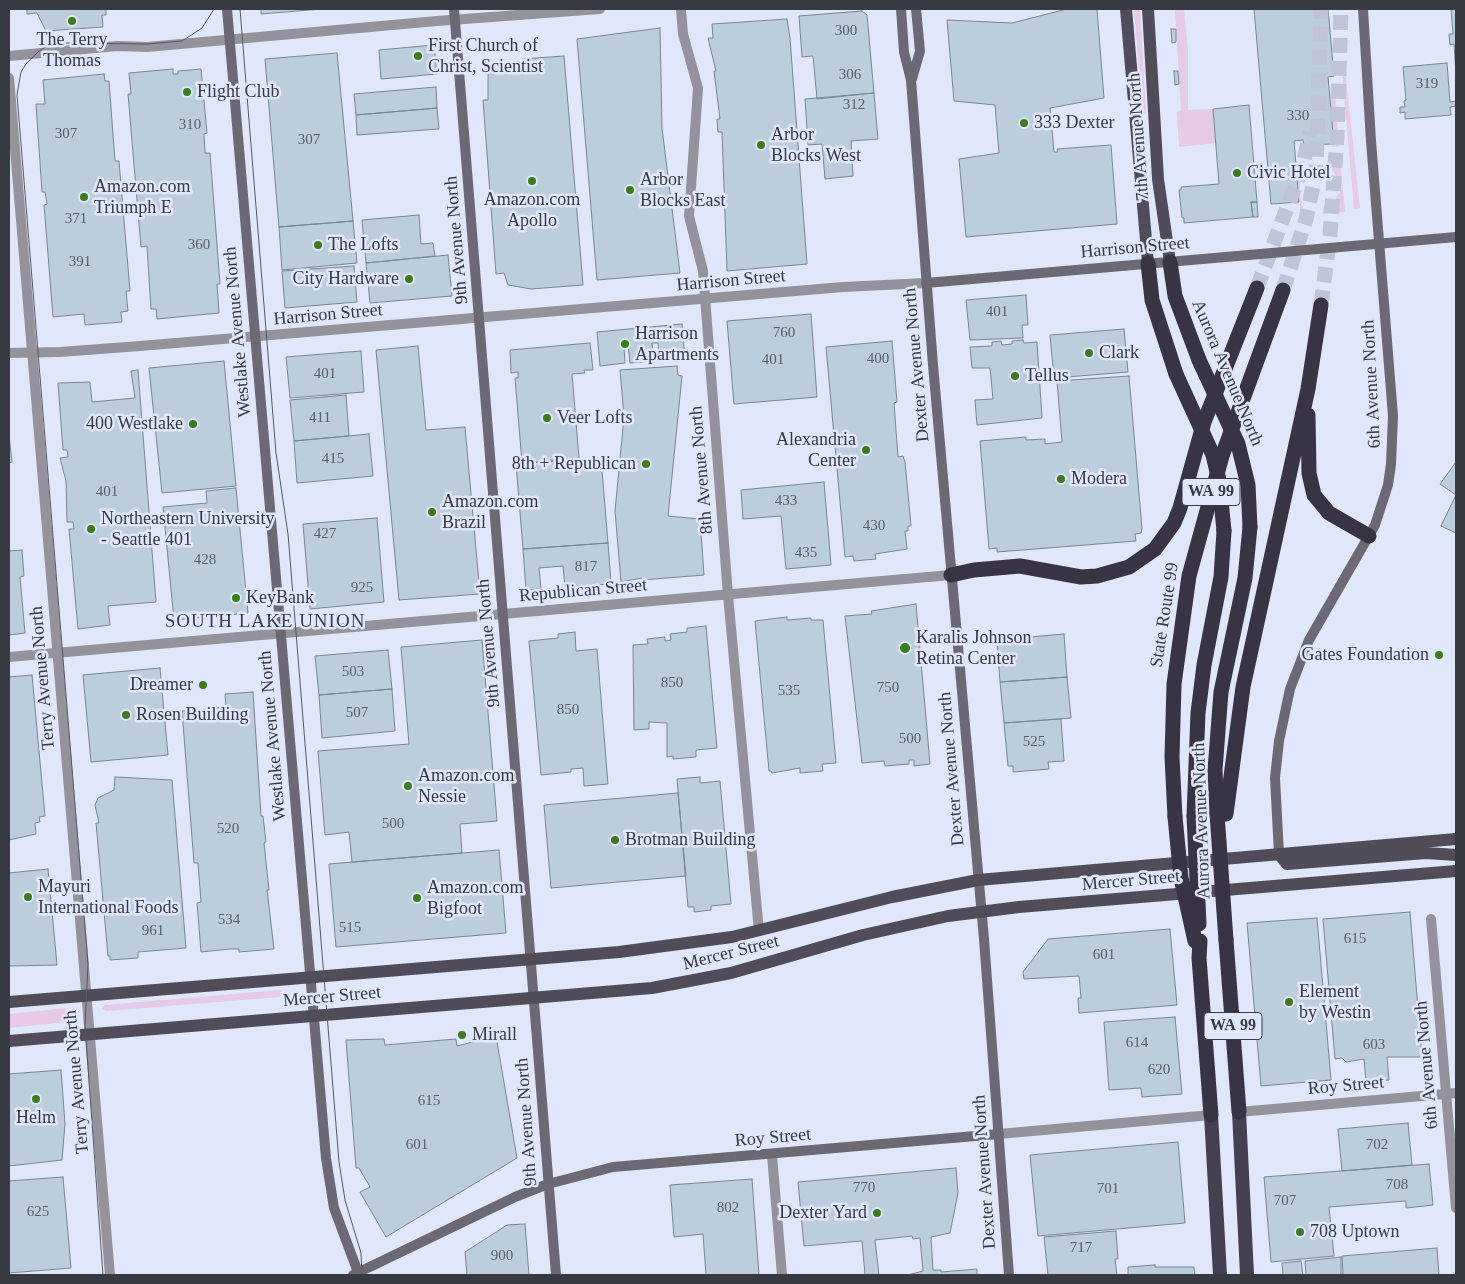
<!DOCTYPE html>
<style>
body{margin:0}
#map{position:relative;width:1465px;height:1284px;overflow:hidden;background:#e1e7fb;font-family:"Times New Roman",serif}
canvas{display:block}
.frame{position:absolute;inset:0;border:10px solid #373a42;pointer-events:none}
</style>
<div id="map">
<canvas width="1465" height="1284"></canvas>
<div class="frame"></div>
</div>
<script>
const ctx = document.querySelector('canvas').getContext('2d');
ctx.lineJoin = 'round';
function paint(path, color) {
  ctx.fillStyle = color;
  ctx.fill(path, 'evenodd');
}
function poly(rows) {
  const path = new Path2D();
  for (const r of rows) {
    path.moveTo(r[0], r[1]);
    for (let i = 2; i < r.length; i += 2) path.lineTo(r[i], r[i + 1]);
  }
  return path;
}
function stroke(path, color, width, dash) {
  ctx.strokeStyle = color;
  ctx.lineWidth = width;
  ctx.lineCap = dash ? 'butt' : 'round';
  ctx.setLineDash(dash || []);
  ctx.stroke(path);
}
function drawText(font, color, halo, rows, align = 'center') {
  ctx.font = font + ' "Times New Roman",serif';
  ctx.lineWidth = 5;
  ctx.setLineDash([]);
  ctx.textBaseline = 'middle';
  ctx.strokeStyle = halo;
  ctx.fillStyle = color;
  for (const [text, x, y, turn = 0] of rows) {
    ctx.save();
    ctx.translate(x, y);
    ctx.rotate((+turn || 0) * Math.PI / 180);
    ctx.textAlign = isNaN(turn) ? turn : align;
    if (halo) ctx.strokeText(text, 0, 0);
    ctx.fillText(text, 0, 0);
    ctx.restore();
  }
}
const green = poly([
 [1134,9,1140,9,1146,114,1143,115],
 [1175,9,1184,9,1188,51,1188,110,1213,109,1216,143,1179,147,1177,112,1181,111],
 [1345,70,1360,208,1354,209,1342,71],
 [1335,92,1339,146,1332,147,1334,143,1330,93],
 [1335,158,1340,158,1345,212,1322,214,1324,206,1333,202,1340,192,1340,181,1332,170],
 [1305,161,1299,188,1302,206,1308,215,1301,216,1296,162],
 [280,990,283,993,280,997,106,1011,102,1008,105,1005],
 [66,1008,67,1022,9,1028,9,1014]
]);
const building = poly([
 [27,9,106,9,106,15,102,15,103,27,46,31,37,13,27,14,27,9],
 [261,9,322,9,261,14,261,9],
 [1067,9,1097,9,1104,98,1050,108,1054,152,1058,152,1057,149,1111,145,1117,224,966,237,959,159,999,153,995,105,954,101,947,20,1012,23,1067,9],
 [1254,9,1328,9,1334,76,1328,77,1334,144,1304,145,1303,140,1294,141,1299,202,1271,204,1254,9],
 [1451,9,1456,9,1456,75,1454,44,1450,45,1449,34,1453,34,1451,9],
 [862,11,867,15,874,93,817,99,813,56,802,57,799,16,862,11],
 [787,19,790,38,807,264,727,271,722,132,718,132,717,119,720,119,714,71,716,71,708,38,713,38,712,24,787,19],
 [660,28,662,128,680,273,597,280,577,39,660,28],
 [1171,29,1176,29,1176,42,1172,43,1171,29],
 [434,45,437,74,381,79,379,50,434,45],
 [337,53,353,221,279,227,265,59,337,53],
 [564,56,583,285,531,289,508,285,504,273,496,274,483,100,488,100,488,72,523,70,522,59,564,56],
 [1447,63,1450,102,1456,101,1456,106,1450,107,1451,115,1405,119,1405,112,1400,113,1400,107,1405,107,1404,101,1406,100,1403,67,1447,63],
 [173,69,173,74,178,74,178,71,201,69,207,133,204,134,205,153,210,153,220,284,217,284,219,313,157,319,156,309,151,309,147,246,141,247,128,94,131,94,129,73,173,69],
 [1174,71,1178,71,1179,84,1175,85,1174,71],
 [104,74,105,81,109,81,115,161,119,161,130,291,126,291,128,311,121,312,122,322,85,325,84,314,53,317,44,205,47,204,45,192,42,192,36,104,45,104,43,80,104,74],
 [436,87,437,108,356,115,354,94,436,87],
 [874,93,878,139,851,141,853,176,825,179,822,144,808,145,805,99,874,93],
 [1249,105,1257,202,1251,202,1253,217,1184,223,1184,218,1182,218,1179,190,1181,190,1181,187,1219,184,1213,109,1249,105],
 [437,108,439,129,357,135,356,115,437,108],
 [1251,202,1257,202,1258,217,1253,217,1251,202],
 [419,215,421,244,433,243,435,256,366,263,362,220,419,215],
 [353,221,357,263,282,270,279,227,353,221],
 [448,255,452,296,370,303,366,263,448,255],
 [354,266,357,302,285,308,282,271,354,266],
 [1026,295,1028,325,1022,325,1023,338,970,340,966,300,1026,295],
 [811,314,817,397,734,404,727,321,811,314],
 [682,324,685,358,659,361,658,343,652,343,654,361,630,363,628,345,624,346,625,363,600,366,597,332,682,324],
 [1124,329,1128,372,1054,378,1050,335,1124,329],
 [1023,340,1024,343,1037,342,1042,418,977,425,975,400,993,399,990,368,972,368,970,347,992,346,992,342,1001,341,1002,345,1012,344,1012,341,1023,340],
 [892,341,897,402,894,403,898,457,903,456,905,462,911,526,908,526,908,531,905,531,907,549,875,554,876,559,854,561,853,556,845,557,826,347,892,341],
 [590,343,593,370,584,370,585,373,572,374,579,458,522,463,515,378,518,378,518,372,511,373,510,350,590,343],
 [418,346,426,430,465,427,480,594,399,600,376,350,418,346],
 [361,351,364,392,290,398,286,357,361,351],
 [224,361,236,486,162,493,149,368,224,361],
 [677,366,678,375,682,376,668,516,700,519,704,575,642,580,642,578,621,582,615,511,624,417,620,370,677,366],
 [138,370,156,602,108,606,110,625,78,629,69,529,74,529,73,522,67,522,66,481,60,458,68,457,67,450,63,450,58,383,90,382,92,402,135,398,131,371,138,370],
 [1129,376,1142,529,1141,533,1135,534,1136,541,997,552,997,548,989,549,980,441,1026,437,1026,440,1045,439,1045,444,1062,442,1057,381,1129,376],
 [346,395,349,436,294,441,290,400,346,395],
 [369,434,373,476,297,483,294,441,369,434],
 [9,435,12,462,9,463,9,435],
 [601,458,608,543,523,549,516,464,601,458],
 [1456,462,1456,533,1441,526,1456,495,1440,484,1456,462],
 [824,482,831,565,786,569,781,516,743,519,741,490,824,482],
 [236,488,248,613,174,620,163,507,207,503,206,491,236,488],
 [377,518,384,602,310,609,303,524,377,518],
 [608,543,611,584,565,587,563,566,539,568,541,589,526,590,523,549,608,543],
 [22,550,24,576,20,577,25,633,9,635,9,551,22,550],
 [916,604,930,764,914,766,914,760,909,760,909,764,885,766,884,761,862,763,845,616,872,614,871,611,916,604],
 [787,617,787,620,811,618,811,620,823,620,836,763,822,764,823,771,800,773,800,768,772,773,771,771,769,771,755,621,787,617],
 [706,626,717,748,696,750,696,757,673,759,673,756,667,757,667,723,649,722,649,729,634,730,633,645,648,644,647,639,665,637,665,641,671,640,670,634,687,632,687,628,706,626],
 [575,632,576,651,597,649,608,784,584,786,583,768,571,769,571,772,541,775,529,641,558,638,558,634,575,632],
 [1064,634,1067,677,1000,682,997,640,1064,634],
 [482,640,497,821,460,824,462,853,352,862,349,832,325,835,318,751,409,744,401,647,482,640],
 [388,650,392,689,319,695,315,656,388,650],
 [160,668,168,755,91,762,83,675,160,668],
 [32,675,45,816,39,817,40,822,35,823,36,834,9,840,9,677,32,675],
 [1067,677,1071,718,1004,723,1000,682,1067,677],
 [392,689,395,731,322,738,319,695,392,689],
 [253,692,261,816,263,816,266,842,264,843,269,890,267,890,274,949,239,952,239,949,230,949,201,952,197,903,201,902,198,863,194,863,182,711,226,707,225,694,253,692],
 [1061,719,1064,761,1048,762,1049,769,1013,772,1013,766,1008,766,1004,723,1061,719],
 [115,777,172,780,186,948,138,952,138,958,110,960,110,956,108,956,96,823,99,823,95,805,98,798,114,790,115,777],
 [700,777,700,783,720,781,731,904,711,906,711,910,694,912,694,907,688,907,677,779,700,777],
 [678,793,686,876,551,888,544,805,678,793],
 [499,850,506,933,336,947,329,864,499,850],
 [48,869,57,965,9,966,9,873,48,869],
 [1410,912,1422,1057,1387,1057,1389,1080,1366,1082,1364,1059,1346,1062,1342,1058,1335,1059,1323,919,1410,912],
 [1317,918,1331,1080,1261,1086,1247,923,1317,918],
 [1170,929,1177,1005,1079,1013,1078,998,1081,998,1079,976,1024,979,1023,972,1048,939,1170,929],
 [1175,1017,1182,1094,1142,1097,1141,1088,1109,1090,1104,1022,1175,1017],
 [496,1036,517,1158,386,1237,360,1192,370,1187,359,1168,356,1168,346,1040,384,1039,385,1045,456,1039,457,1046,496,1036],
 [61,1070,65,1124,62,1160,9,1166,9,1074,61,1070],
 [1408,1123,1412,1165,1342,1171,1338,1129,1408,1123],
 [1178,1142,1185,1223,1038,1236,1030,1155,1178,1142],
 [1429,1164,1433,1205,1406,1208,1406,1201,1329,1207,1334,1256,1271,1262,1264,1177,1429,1164],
 [956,1168,958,1193,950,1233,931,1237,933,1270,941,1270,941,1272,977,1269,977,1275,908,1275,923,1271,920,1238,913,1239,912,1236,875,1240,879,1275,865,1275,862,1241,804,1246,798,1182,956,1168],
 [63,1177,71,1268,9,1273,9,1181,63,1177],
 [752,1179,759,1275,706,1275,703,1234,674,1237,670,1185,752,1179],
 [525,1224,529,1275,467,1275,465,1252,507,1225,525,1224],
 [1116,1231,1118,1259,1115,1259,1117,1275,1048,1275,1044,1237,1116,1231],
 [1437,1248,1439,1275,1343,1275,1342,1256,1437,1248],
 [1341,1257,1341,1275,1306,1275,1305,1261,1341,1257],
 [1301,1261,1303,1275,1283,1275,1282,1263,1301,1261],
 [1155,1265,1155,1267,1194,1267,1195,1275,1128,1275,1128,1267,1155,1265]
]);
const motorwayTunnel = poly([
 [1257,288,1303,165,1310,132],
 [1283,290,1306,219,1316,172,1321,9],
 [1321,305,1330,235,1337,137,1341,9]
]);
const minor = poly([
 [681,9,683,34,698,88,689,216,703,271,728,595,759,931],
 [9,56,117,46,147,47,437,21,600,9],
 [9,78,110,1275],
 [9,353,60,352,140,346,843,287,926,283],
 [1431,919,1456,1208],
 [1239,1112,1456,1093],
 [999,1134,1211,1115],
 [772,1155,782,1275]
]);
const tertiary = poly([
 [9,657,951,575]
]);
const secondary = poly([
 [227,9,326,1158,334,1208,359,1275],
 [454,9,556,1275],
 [901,9,904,52,911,80,933,365,984,939,1009,1275],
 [912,79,920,51,916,9],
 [926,283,1456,237],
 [1279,854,1275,778,1279,741,1290,689,1309,640,1375,525,1388,485,1391,464,1393,416,1371,141,1363,9],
 [353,1275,515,1197,548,1184,613,1167,999,1134]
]);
const primary = poly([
 [1126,9,1148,263],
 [1148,9,1158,179,1170,262],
 [1279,854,1287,864,1426,853,1456,855],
 [9,1002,619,952,732,937,892,897,978,880,1456,839],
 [9,1041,652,988,731,973,863,935,948,916,1019,907,1456,871]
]);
const trunk = poly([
 [1239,1112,1247,1275],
 [1211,1115,1220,1275]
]);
const motorway = poly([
 [1170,262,1175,296,1199,360],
 [1148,263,1152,300,1176,374],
 [1308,415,1309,473,1314,495,1329,513,1369,536],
 [951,575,974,570,1020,566,1081,577,1097,576,1129,567,1155,549,1174,523,1180,508,1204,422,1257,288],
 [1217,814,1215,770,1221,692,1245,578,1250,527],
 [1226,814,1243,687,1308,389,1321,305],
 [1194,816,1198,713,1204,665,1221,577,1224,531],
 [1175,817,1172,757,1174,684,1189,576,1222,456,1283,290],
 [1226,940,1239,1112],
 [1200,941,1199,958,1211,1115]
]);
const tram = poly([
 [240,9,276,453,288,534,339,1162,345,1200,361,1253,362,1275],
 [103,1275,85,1025,88,964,17,95,21,72,26,64,39,51,47,46,66,43,147,44,182,41,202,28,214,9]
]);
const motorwayBridge = poly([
 [1199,360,1238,444,1248,485,1250,527],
 [1176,374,1213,455,1219,480,1224,531],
 [1217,814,1226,940],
 [1194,816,1199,924],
 [1175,817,1181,878,1195,941]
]);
const markers = [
 [72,21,5,"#3c7c1b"],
 [418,56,5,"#3c7c1b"],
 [187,92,5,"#3c7c1b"],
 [1024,123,5,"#3c7c1b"],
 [761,145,5,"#3c7c1b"],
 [1237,173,5,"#3c7c1b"],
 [532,181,5,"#3c7c1b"],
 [630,190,5,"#3c7c1b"],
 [84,197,5,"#3c7c1b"],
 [318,245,5,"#3c7c1b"],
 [409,279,5,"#3c7c1b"],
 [625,344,5,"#3c7c1b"],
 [1089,353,5,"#3c7c1b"],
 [1015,376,5,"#3c7c1b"],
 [547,418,5,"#3c7c1b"],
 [193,424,5,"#3c7c1b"],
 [866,450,5,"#3c7c1b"],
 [646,464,5,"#3c7c1b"],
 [1061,479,5,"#3c7c1b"],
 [432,512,5,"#3c7c1b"],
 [91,529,5,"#3c7c1b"],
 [236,598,5,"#3c7c1b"],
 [905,648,6,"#3c7c1b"],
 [1439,655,5,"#3c7c1b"],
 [203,685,5,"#3c7c1b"],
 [126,715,5,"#3c7c1b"],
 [408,786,5,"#3c7c1b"],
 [615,840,5,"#3c7c1b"],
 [28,897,5,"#3c7c1b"],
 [417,898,5,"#3c7c1b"],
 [1289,1002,5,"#3c7c1b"],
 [462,1035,5,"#3c7c1b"],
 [36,1099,5,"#3c7c1b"],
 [877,1213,5,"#3c7c1b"],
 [1300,1232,5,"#3c7c1b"]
];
const numberNames = [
 ["300",846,31],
 ["306",850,75],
 ["319",1427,84],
 ["312",854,105],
 ["330",1298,116],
 ["310",190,125],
 ["307",66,134],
 ["307",309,140],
 ["371",76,219],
 ["360",199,245],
 ["391",80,262],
 ["401",997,312],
 ["760",784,333],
 ["400",878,359],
 ["401",773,360],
 ["401",325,374],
 ["411",320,418],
 ["415",333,459],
 ["401",107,492],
 ["433",786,501],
 ["430",874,526],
 ["427",325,534],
 ["435",806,553],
 ["428",205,560],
 ["817",586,567],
 ["925",362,588],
 ["503",353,672],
 ["850",672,683],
 ["750",888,688],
 ["535",789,691],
 ["850",568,710],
 ["507",357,713],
 ["500",910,739],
 ["525",1034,742],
 ["500",393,824],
 ["520",228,829],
 ["534",229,920],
 ["515",350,928],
 ["961",153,931],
 ["615",1355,939],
 ["601",1104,955],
 ["614",1137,1043],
 ["603",1374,1045],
 ["620",1159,1070],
 ["615",429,1101],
 ["601",417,1145],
 ["702",1377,1145],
 ["708",1397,1185],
 ["770",864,1188],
 ["701",1108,1189],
 ["707",1285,1201],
 ["802",728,1208],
 ["625",38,1212],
 ["717",1081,1248],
 ["900",502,1256]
];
const shields = [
 [1211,492,58],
 [1233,1026,58]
];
const shieldNames = [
 ["WA 99",1211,492],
 ["WA 99",1233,1026]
];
const poiNames = [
 ["The Terry",72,40,"center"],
 ["Thomas",72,61,"center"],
 ["First Church of",428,46],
 ["Christ, Scientist",428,67],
 ["Flight Club",197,92],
 ["333 Dexter",1034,123],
 ["Arbor",771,135],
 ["Blocks West",771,156],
 ["Civic Hotel",1247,173],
 ["Arbor",640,180],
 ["Blocks East",640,201],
 ["Amazon.com",94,187],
 ["Triumph E",94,208],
 ["Amazon.com",532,200,"center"],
 ["Apollo",532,221,"center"],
 ["The Lofts",328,245],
 ["City Hardware",399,279,"right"],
 ["Harrison",635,334],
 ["Apartments",635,355],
 ["Clark",1099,353],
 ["Tellus",1025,376],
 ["Veer Lofts",557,418],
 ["400 Westlake",183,424,"right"],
 ["Alexandria",856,440,"right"],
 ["Center",856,461,"right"],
 ["8th + Republican",636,464,"right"],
 ["Modera",1071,479],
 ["Amazon.com",442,502],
 ["Brazil",442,523],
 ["Northeastern University",101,519],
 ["- Seattle 401",101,540],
 ["KeyBank",246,598],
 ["Karalis Johnson",916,638],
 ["Retina Center",916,659],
 ["Gates Foundation",1429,655,"right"],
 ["Dreamer",193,685,"right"],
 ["Rosen Building",136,715],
 ["Amazon.com",418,776],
 ["Nessie",418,797],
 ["Brotman Building",625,840],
 ["Mayuri",38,887],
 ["International Foods",38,908],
 ["Amazon.com",427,888],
 ["Bigfoot",427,909],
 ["Element",1299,992],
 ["by Westin",1299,1013],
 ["Mirall",472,1035],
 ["Helm",36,1118,"center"],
 ["Dexter Yard",867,1213,"right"],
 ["708 Uptown",1310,1232]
];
const streetNames = [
 ["7th Avenue North",1139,137,-94],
 ["9th Avenue North",457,240,-95],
 ["Harrison Street",1135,248,-5],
 ["Harrison Street",731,281,-5],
 ["Harrison Street",328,315,-5],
 ["Westlake Avenue North",238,332,-95],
 ["Dexter Avenue North",917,365,-95],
 ["Aurora Avenue North",1227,373,67],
 ["6th Avenue North",1372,384,-93],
 ["8th Avenue North",702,470,-95],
 ["Republican Street",583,591,-5],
 ["State Route 99",1165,615,-81],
 ["9th Avenue North",489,643,-95],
 ["Terry Avenue North",43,678,-95],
 ["Westlake Avenue North",273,736,-95],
 ["Dexter Avenue North",952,769,-95],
 ["Aurora Avenue North",1202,821,-92],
 ["Mercer Street",1131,881,-5],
 ["Mercer Street",731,953,-14],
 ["Mercer Street",332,997,-5],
 ["6th Avenue North",1427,1065,-95],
 ["Terry Avenue North",77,1082,-95],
 ["Roy Street",1346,1086,-5],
 ["9th Avenue North",527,1122,-94],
 ["Roy Street",773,1138,-5],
 ["Dexter Avenue North",985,1172,-94]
];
const neighbourhoodNames = [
 ["SOUTH LAKE UNION",265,622]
];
paint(green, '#e6cae6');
paint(building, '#bccddc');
stroke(building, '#768694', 1);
stroke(motorwayTunnel, '#bfc4d6', 15, [15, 8]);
stroke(minor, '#94929a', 10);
stroke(tertiary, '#94929a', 10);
stroke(secondary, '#6c6975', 10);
stroke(primary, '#514c5a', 12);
stroke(trunk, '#45404f', 14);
stroke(motorway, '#393444', 15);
stroke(tram, '#545862', 1);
stroke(motorwayBridge, '#393444', 15);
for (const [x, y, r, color] of markers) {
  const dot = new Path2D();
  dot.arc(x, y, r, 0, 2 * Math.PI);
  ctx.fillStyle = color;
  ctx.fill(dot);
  stroke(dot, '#e1e7fb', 2);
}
drawText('15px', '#585f68', null, numberNames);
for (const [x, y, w] of shields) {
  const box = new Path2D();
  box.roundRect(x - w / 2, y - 13.5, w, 27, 4);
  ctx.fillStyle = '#e1e7fb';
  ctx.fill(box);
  stroke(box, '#373a42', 1);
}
drawText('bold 16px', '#373a42', null, shieldNames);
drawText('18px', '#373a42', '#e1e7fb', poiNames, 'left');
drawText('18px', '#373a42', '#e1e7fb', streetNames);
ctx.letterSpacing = '1px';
drawText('19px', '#3a3f4f', '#e1e7fb', neighbourhoodNames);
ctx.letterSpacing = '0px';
</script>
